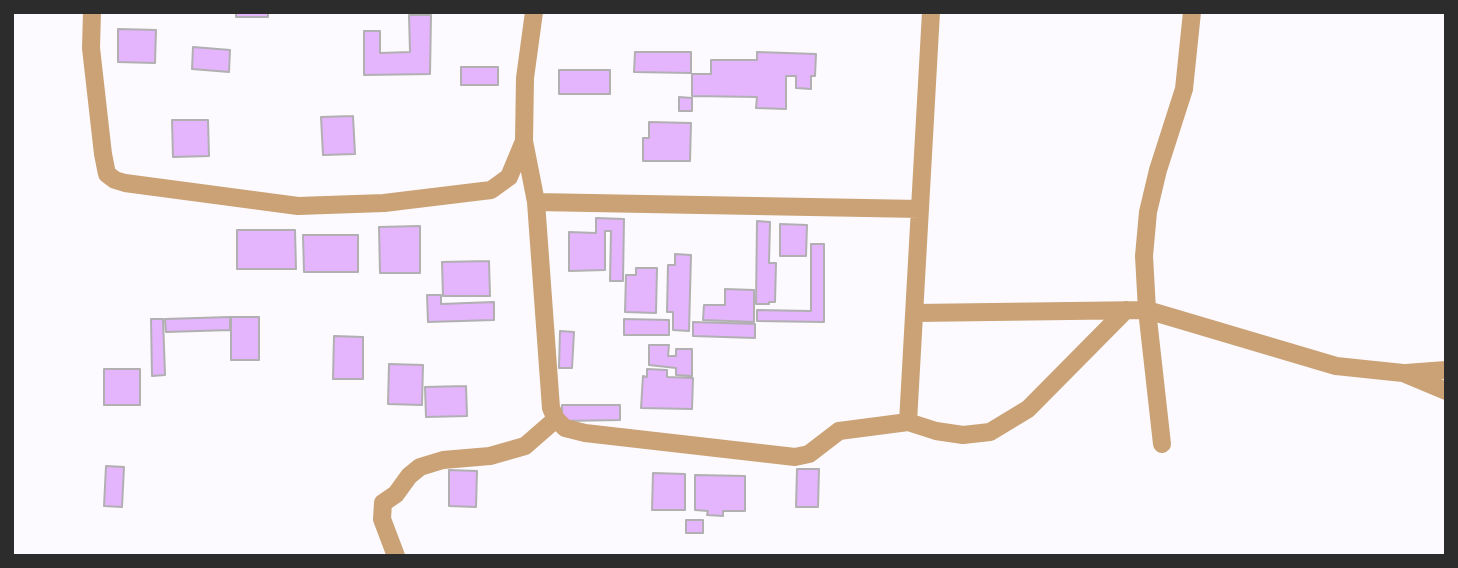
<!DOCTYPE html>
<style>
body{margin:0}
#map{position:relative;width:1458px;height:568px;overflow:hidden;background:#fcfafe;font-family:Helvetica,sans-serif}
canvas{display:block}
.frame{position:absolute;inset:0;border:14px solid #2c2c2d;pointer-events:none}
</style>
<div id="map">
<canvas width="1458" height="568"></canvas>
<div class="frame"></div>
</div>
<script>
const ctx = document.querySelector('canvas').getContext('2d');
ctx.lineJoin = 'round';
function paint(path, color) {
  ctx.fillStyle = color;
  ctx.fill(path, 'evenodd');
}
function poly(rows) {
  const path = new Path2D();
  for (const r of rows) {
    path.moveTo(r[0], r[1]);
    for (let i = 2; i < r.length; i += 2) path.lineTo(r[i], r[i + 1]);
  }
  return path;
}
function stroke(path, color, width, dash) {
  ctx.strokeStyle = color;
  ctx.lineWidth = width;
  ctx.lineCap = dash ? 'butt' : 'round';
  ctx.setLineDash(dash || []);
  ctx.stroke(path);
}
const building = poly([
 [236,12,268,12,268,17,236,17,236,12],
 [409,15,431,15,430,74,364,75,364,31,380,31,380,53,410,52,409,15],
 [118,29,156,30,155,63,118,62,118,29],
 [193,47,230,50,229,72,192,69,193,47],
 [635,52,691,52,691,73,634,72,635,52],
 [757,52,816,54,815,76,811,76,811,89,796,88,796,76,786,76,786,109,756,108,757,97,692,96,692,74,711,74,711,60,757,60,757,52],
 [461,67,498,67,498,85,461,85,461,67],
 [559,70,610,70,610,94,559,94,559,70],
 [679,97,692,98,692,111,679,111,679,97],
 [353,116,355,154,323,155,321,117,353,116],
 [172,120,208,120,209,156,173,157,172,120],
 [649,122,691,123,690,161,643,161,643,138,649,138,649,122],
 [596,218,624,219,623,281,610,281,611,231,605,231,605,270,569,271,569,232,596,233,596,218],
 [757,221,770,222,769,263,776,263,775,302,769,302,769,304,756,304,757,221],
 [780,224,807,225,806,256,780,256,780,224],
 [420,226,420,273,380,273,379,227,420,226],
 [237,230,295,230,296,269,237,269,237,230],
 [303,235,358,235,358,272,304,272,303,235],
 [811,244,824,244,824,322,757,321,757,310,811,311,811,244],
 [675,254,691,255,689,331,673,330,673,312,667,312,668,265,675,265,675,254],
 [489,261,490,296,443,296,442,262,489,261],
 [636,268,657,268,656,313,625,312,626,275,636,275,636,268],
 [725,289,754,290,754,322,703,320,704,305,725,305,725,289],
 [427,295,441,295,441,304,494,302,494,320,428,322,427,295],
 [230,317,230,330,166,332,165,319,230,317],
 [231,317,259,317,259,360,231,360,231,317],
 [151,319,163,319,165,375,152,376,151,319],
 [624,319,669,320,669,335,624,335,624,319],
 [693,322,755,324,755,338,693,336,693,322],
 [560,331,574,332,572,368,559,368,560,331],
 [334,336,363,337,363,379,333,379,334,336],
 [649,345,669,345,668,356,676,356,676,349,692,349,692,376,676,375,676,368,649,365,649,345],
 [389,364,423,365,422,405,388,404,389,364],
 [104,369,140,369,140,405,104,405,104,369],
 [647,369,667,370,667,377,693,378,692,409,641,408,643,376,647,377,647,369],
 [466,386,467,416,426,417,425,387,466,386],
 [562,405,620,405,620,420,562,421,562,405],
 [106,466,124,467,122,507,104,506,106,466],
 [797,469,819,469,818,507,796,507,797,469],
 [449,470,477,471,476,507,449,506,449,470],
 [653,473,685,474,685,510,652,510,653,473],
 [695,475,745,476,745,511,723,511,723,516,707,515,708,511,695,510,695,475],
 [686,520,703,520,703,533,686,533,686,520]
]);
const minor = poly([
 [92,12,91,48,103,154,107,174,115,180,125,183,298,206,384,203,491,190,509,177,524,141],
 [534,12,525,78,524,141,536,202,551,408,556,419,565,428,585,433,795,457,809,454,839,431,908,422,931,12],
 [536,202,920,209],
 [915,313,1147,310,1336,366,1403,373,1446,391],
 [1406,373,1446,370],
 [908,422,936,431,963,435,990,432,1028,409,1126,310],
 [1162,444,1147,310,1144,256,1148,212,1158,170,1184,89,1192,12],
 [396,556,382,519,383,503,396,494,409,476,420,467,443,460,490,456,525,446,556,419]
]);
paint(building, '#e4b5fd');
stroke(building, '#b1afb2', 2);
stroke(minor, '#caa275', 18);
</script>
